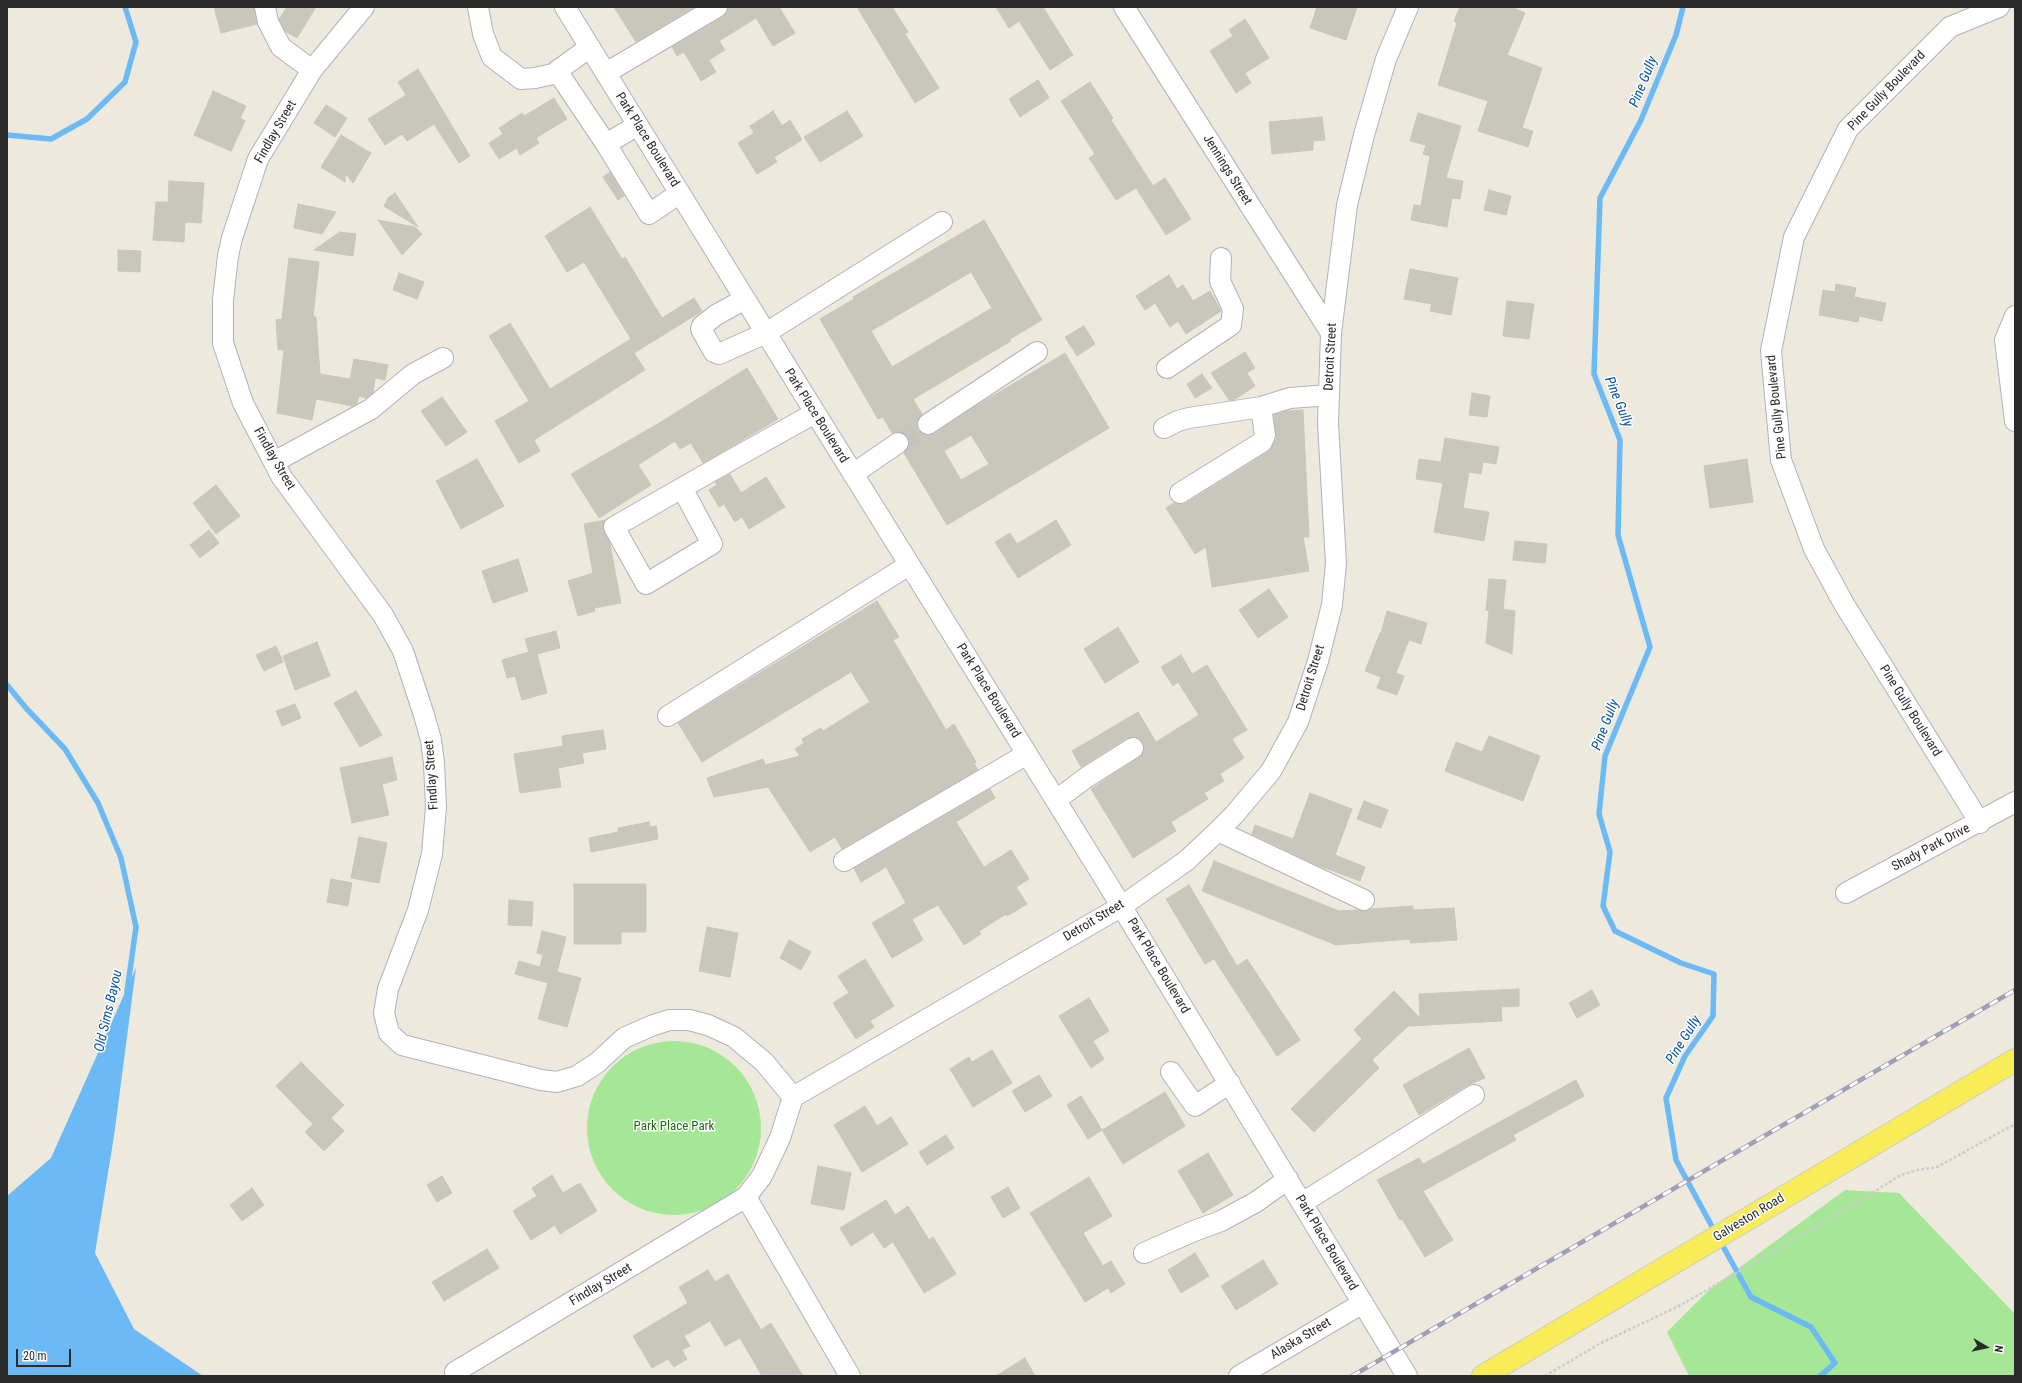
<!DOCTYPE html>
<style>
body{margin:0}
#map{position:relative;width:2022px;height:1383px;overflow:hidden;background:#eee9dd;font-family:"Roboto Condensed",sans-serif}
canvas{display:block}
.frame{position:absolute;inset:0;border:8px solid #2b2b2b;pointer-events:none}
.north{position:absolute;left:1966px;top:1327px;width:40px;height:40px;-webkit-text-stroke:3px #fff;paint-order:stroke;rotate:99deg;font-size:11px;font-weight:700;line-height:16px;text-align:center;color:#2b2b2b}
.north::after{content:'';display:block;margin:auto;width:14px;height:18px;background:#2b2b2b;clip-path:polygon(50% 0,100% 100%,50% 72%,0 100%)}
.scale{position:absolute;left:16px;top:1349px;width:55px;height:18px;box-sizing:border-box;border:2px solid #2b2b2b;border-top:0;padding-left:5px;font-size:12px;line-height:14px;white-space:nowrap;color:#2b2b2b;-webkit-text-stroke:3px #fff;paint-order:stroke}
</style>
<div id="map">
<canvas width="2022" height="1383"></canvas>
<div class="frame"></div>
<div class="north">N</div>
<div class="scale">20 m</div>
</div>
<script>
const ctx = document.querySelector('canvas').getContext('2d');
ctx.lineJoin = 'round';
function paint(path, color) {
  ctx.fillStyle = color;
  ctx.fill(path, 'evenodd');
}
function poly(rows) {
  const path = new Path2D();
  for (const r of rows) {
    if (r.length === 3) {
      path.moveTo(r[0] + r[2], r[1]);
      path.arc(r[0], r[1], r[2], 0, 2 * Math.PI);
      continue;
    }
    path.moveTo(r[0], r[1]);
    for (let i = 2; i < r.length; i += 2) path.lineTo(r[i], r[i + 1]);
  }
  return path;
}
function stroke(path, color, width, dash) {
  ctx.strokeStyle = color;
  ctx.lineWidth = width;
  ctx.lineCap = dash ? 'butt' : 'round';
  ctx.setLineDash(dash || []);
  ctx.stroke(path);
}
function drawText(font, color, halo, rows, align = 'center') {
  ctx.font = font + ' "Roboto Condensed",sans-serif';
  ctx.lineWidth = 3;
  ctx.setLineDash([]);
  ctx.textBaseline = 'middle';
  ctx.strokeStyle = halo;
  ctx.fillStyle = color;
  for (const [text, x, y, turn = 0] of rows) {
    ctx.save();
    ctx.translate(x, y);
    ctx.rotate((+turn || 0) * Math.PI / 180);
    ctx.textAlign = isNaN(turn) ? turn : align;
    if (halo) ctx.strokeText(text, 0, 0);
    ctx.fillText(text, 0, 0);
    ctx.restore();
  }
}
const green = poly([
 [674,1128,87],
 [1845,1190,1899,1193,2015,1314,2015,1376,1689,1376,1667,1332,1709,1290]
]);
const water = poly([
 [136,968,114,1136,95,1253,134,1329,203,1376,7,1376,7,1196,51,1158]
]);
const stream = poly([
 [1683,7,1676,35,1641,120,1600,198,1594,374,1620,440,1618,535,1650,647,1605,756,1599,814,1610,852,1603,906,1615,931,1681,963,1714,974,1713,1016,1685,1056,1666,1098,1676,1160,1715,1232],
 [7,135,51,139,87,119,125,82,136,42,125,7],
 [7,685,26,708,65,749,98,803,121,858,136,927,127,992],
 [1719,1239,1751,1297,1811,1327,1835,1363,1820,1376]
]);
const building = poly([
 [214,7,254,7,257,24,221,33,214,7],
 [287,7,316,7,297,38,285,31,279,19,287,7],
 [614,7,694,7,636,42,614,7],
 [728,7,779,7,795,33,773,46,756,18,719,41,725,50,709,60,716,72,701,81,684,52,677,56,672,47,723,17,727,13,728,7],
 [857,7,892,7,908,32,905,34,939,88,915,103,857,7],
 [996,7,1043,7,1073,55,1050,70,1019,21,1009,28,996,7],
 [1317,7,1357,7,1346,40,1310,28,1317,7],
 [1460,7,1511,7,1525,13,1507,55,1542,68,1522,128,1533,131,1528,147,1478,131,1488,101,1438,85,1457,23,1454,21,1460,7],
 [1245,19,1269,58,1245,73,1251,83,1236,93,1210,51,1233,36,1229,30,1245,19],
 [418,69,470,156,459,163,434,124,407,141,402,134,385,145,368,119,406,95,398,82,418,69],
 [1038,80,1049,98,1020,117,1009,99,1038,80],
 [1090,82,1113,118,1111,120,1153,186,1165,178,1191,219,1166,235,1136,188,1116,200,1089,158,1095,154,1061,101,1090,82],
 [213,91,246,106,240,118,245,121,231,151,194,135,213,91],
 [554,98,567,119,536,138,539,143,520,155,517,148,499,159,489,143,503,134,499,128,522,113,524,116,554,98],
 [326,105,347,118,335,137,314,123,326,105],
 [773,111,782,126,790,120,802,140,774,157,777,162,757,174,738,143,754,133,750,126,773,111],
 [847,111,863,136,820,162,804,137,847,111],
 [1418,113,1461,126,1446,178,1463,181,1460,199,1452,198,1447,227,1411,220,1414,205,1421,206,1430,156,1423,154,1426,145,1410,141,1418,113],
 [1322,117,1325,140,1313,141,1313,150,1272,154,1269,122,1322,117],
 [341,135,371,153,353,183,346,174,345,182,321,167,341,135],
 [610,172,624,196,618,200,603,177,610,172],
 [169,181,204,183,201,223,185,222,184,242,153,240,156,202,168,202,169,181],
 [1489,190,1511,196,1506,215,1484,210,1489,190],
 [395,193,418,227,384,206,388,198,395,193],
 [298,204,336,212,322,234,294,228,298,204],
 [590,207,622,259,625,257,662,318,694,298,702,311,634,353,645,370,534,440,540,451,519,463,495,421,529,401,489,336,510,323,550,389,631,339,584,262,567,272,545,236,590,207],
 [378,220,415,227,422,234,402,255,378,220],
 [984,220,1042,320,1010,339,1011,341,913,399,922,414,918,419,918,430,923,434,934,434,974,407,1065,353,1109,428,947,525,904,453,909,448,908,437,903,432,892,433,883,417,878,419,820,319,854,299,853,297,984,220],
 [971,272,992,308,892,367,871,331,971,272],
 [971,435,989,464,961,480,944,451,971,435],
 [340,232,356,234,353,256,314,250,340,232],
 [118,250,141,251,140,272,118,271,118,250],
 [289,258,319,262,313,317,316,317,320,374,350,379,354,359,388,365,385,380,375,378,373,393,367,398,359,396,357,403,353,406,316,399,312,420,277,413,284,350,278,350,276,320,282,319,289,258],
 [1410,269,1458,278,1451,315,1430,311,1432,304,1404,299,1410,269],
 [399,273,424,282,417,299,393,290,399,273],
 [1169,275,1177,289,1183,285,1193,301,1210,291,1221,311,1186,334,1178,321,1170,327,1155,303,1145,310,1136,296,1169,275],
 [1836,284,1856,288,1854,297,1886,303,1882,321,1859,316,1858,322,1819,315,1823,290,1835,292,1836,284],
 [1507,301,1534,304,1529,339,1503,336,1507,301],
 [1084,326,1095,344,1077,356,1065,337,1084,326],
 [1245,352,1255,368,1247,373,1255,386,1234,400,1229,400,1211,373,1245,352],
 [747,368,778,419,703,463,691,443,680,449,675,441,638,465,651,485,599,518,571,474,661,422,747,368],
 [1202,374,1212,388,1195,398,1187,384,1202,374],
 [1472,393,1490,396,1487,417,1469,415,1472,393],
 [442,397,467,432,446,446,421,411,442,397],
 [1303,410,1309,537,1303,537,1309,571,1212,587,1206,547,1195,554,1166,508,1174,503,1180,504,1186,503,1268,452,1276,439,1274,415,1287,411,1303,410],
 [1445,438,1499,447,1496,464,1483,462,1481,474,1469,472,1463,508,1489,512,1484,541,1434,532,1443,483,1416,479,1419,459,1441,462,1445,438],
 [477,459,504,506,461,529,436,481,477,459],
 [1747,459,1753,502,1710,508,1704,466,1747,459],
 [730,474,741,493,766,477,785,507,749,529,742,517,735,522,724,504,719,507,709,490,717,485,715,482,730,474],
 [216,485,240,516,216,534,193,503,216,485],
 [606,520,603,527,610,544,621,603,594,608,595,611,578,616,568,581,593,573,584,524,606,520],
 [1056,520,1071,545,1018,578,995,542,1010,533,1017,544,1056,520],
 [209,530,219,543,200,558,190,545,209,530],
 [1515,541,1547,544,1545,563,1513,560,1515,541],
 [518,559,528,591,493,603,482,571,518,559],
 [1489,579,1506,580,1503,609,1515,611,1512,654,1486,643,1489,611,1486,610,1489,579],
 [1269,589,1288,617,1258,638,1239,610,1269,589],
 [877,601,899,637,893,640,946,730,954,724,976,762,974,763,978,770,842,849,835,837,810,852,768,787,714,797,707,778,763,759,765,765,800,756,795,749,804,743,802,739,821,728,823,731,870,702,851,672,702,762,678,723,877,601],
 [1387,611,1427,623,1421,644,1409,640,1396,673,1404,676,1397,695,1377,688,1381,677,1365,671,1380,633,1381,633,1387,611],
 [1118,627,1139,662,1105,683,1084,649,1118,627],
 [556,631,560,648,537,654,547,693,522,700,515,676,507,678,502,660,529,652,525,639,556,631],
 [317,642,330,676,295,690,283,656,317,642],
 [276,646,283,662,264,671,256,655,276,646],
 [1181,655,1192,674,1207,665,1247,730,1232,739,1244,758,1220,774,1224,781,1204,793,1208,799,1171,822,1176,831,1133,858,1091,789,1139,757,1144,748,1143,742,1138,738,1127,738,1081,767,1072,751,1138,712,1156,742,1199,715,1178,682,1173,686,1161,667,1181,655],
 [356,691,382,735,360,747,334,703,356,691],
 [295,704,301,718,282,726,276,711,295,704],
 [603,730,606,749,582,753,584,763,558,768,561,787,520,793,514,754,563,746,562,736,603,730],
 [1489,736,1540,756,1523,801,1445,771,1456,742,1482,752,1489,736],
 [392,757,397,780,382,784,389,815,352,823,340,768,392,757],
 [990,789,995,798,956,822,984,867,1011,850,1029,879,1016,887,1027,904,1007,916,1006,914,979,931,981,934,964,945,938,905,912,919,923,940,892,958,872,923,906,903,886,867,861,882,854,868,990,789],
 [1310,793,1352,809,1335,855,1365,867,1360,881,1317,865,1252,834,1255,825,1293,839,1310,793],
 [1364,801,1388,810,1381,828,1357,819,1364,801],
 [649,822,650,827,656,826,658,839,591,852,589,838,618,832,618,828,649,822],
 [359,837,387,843,379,883,351,878,359,837],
 [1214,861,1339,911,1358,910,1365,911,1371,909,1413,906,1413,910,1454,908,1457,940,1410,943,1410,939,1336,945,1202,891,1214,861],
 [331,879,352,883,348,906,327,902,331,879],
 [574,884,646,884,646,932,621,932,621,944,574,944,574,884],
 [1189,885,1237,966,1247,959,1300,1040,1277,1056,1214,959,1205,964,1166,899,1189,885],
 [509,900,533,902,532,926,508,925,509,900],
 [707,927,738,933,730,977,699,971,707,927],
 [542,931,566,937,557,972,581,978,567,1027,538,1019,548,983,515,974,519,961,540,967,543,955,537,953,542,931],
 [789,940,811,952,801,970,780,958,789,940],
 [865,959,894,1006,870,1021,874,1027,856,1039,833,1003,849,993,838,976,865,959],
 [1519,989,1519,1006,1501,1007,1502,1021,1408,1026,1372,1060,1379,1068,1314,1132,1291,1109,1362,1039,1354,1030,1394,991,1420,1018,1419,994,1519,989],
 [1592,990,1600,1005,1577,1018,1569,1003,1592,990],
 [1089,998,1109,1031,1093,1041,1104,1059,1091,1068,1059,1016,1089,998],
 [1469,1048,1485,1078,1468,1085,1419,1115,1403,1085,1469,1048],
 [992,1050,1012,1083,973,1107,950,1069,969,1057,972,1062,992,1050],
 [301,1062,344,1105,331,1118,344,1131,324,1151,305,1132,313,1124,276,1086,301,1062],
 [1039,1075,1052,1096,1025,1112,1012,1091,1039,1075],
 [1576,1080,1584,1096,1513,1135,1516,1140,1423,1191,1453,1240,1425,1257,1402,1219,1400,1220,1377,1180,1419,1158,1423,1164,1576,1080],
 [1165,1092,1185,1126,1123,1164,1102,1130,1165,1092],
 [1081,1096,1102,1130,1088,1139,1067,1105,1081,1096],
 [865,1106,877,1126,891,1117,908,1144,862,1172,834,1125,865,1106],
 [946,1135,954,1148,927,1165,919,1152,946,1135],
 [1208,1153,1233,1195,1203,1213,1178,1171,1208,1153],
 [818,1166,851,1173,844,1210,811,1204,818,1166],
 [552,1175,563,1193,580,1183,597,1211,560,1234,555,1225,531,1240,513,1211,537,1196,532,1188,552,1175],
 [442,1176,452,1193,437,1202,427,1185,442,1176],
 [1089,1177,1112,1216,1083,1233,1103,1266,1111,1261,1125,1284,1111,1293,1108,1288,1085,1302,1030,1213,1089,1177],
 [1008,1187,1020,1208,1003,1218,991,1197,1008,1187],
 [252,1188,264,1205,242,1221,230,1205,252,1188],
 [886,1200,895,1215,908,1206,929,1240,933,1237,956,1274,924,1293,893,1242,884,1248,873,1232,851,1246,840,1228,886,1200],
 [487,1249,499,1268,444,1301,432,1282,487,1249],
 [1195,1253,1209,1276,1181,1293,1168,1270,1195,1253],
 [1263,1260,1278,1284,1236,1310,1221,1286,1263,1260],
 [708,1270,715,1282,728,1274,761,1330,771,1323,803,1376,762,1376,740,1338,725,1346,710,1321,684,1336,690,1346,682,1350,687,1359,674,1367,668,1359,652,1368,633,1336,688,1303,679,1287,708,1270],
 [1025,1358,1035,1376,996,1376,1025,1358]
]);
const minorTunnel = poly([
 [898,443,928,424]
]);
const path = poly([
 [1545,1376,1601,1343,1681,1305,1841,1212,1901,1175,1917,1170,1937,1167,2015,1124]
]);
const minor = poly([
 [265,7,268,22,281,47,312,70],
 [364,7,312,70,258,159,232,238,228,256,223,300,223,343,243,403,281,476,383,615,403,651,424,715,431,740,434,763,436,807,432,854,418,910,388,989,384,1013,389,1033,402,1045,541,1080,557,1082,577,1076,597,1063,624,1038,651,1026,669,1020,689,1020,708,1025,734,1037,764,1062,793,1097,780,1138,762,1176,746,1197,455,1372],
 [478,7,483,34,492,57,521,79,535,78,553,74,590,47],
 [565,7,811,406,1109,886,1407,1376],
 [1124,7,1331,333],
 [557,71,606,144,638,125],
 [606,73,717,7],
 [606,144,649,214,680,193],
 [745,299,716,315,702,326,701,329,714,352,719,354,766,333,942,222],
 [2015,316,2005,340,2015,421],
 [1167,368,1231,325,1233,309,1220,281,1221,258],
 [928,424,1037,352],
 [1164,428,1178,421,1189,418,1261,407,1290,398,1329,395],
 [274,462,371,409,413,374,443,358],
 [853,474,898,443],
 [682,488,712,544,646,584,614,527,682,488,738,456,815,413],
 [1180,493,1262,442,1265,435,1261,407],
 [668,716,909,565],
 [1056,800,1087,777,1133,748],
 [1980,823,1844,604,1814,549,1781,460,1771,351,1794,237,1848,129,1950,27,1999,7],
 [1218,831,1364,900],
 [844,861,1027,754],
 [1846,893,2015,802],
 [1171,1072,1195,1106,1230,1083],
 [793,1097,1122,906,1149,887,1186,861,1218,831,1234,815,1271,771,1298,722,1318,661,1332,605,1336,563,1328,423,1331,333,1347,205,1364,135,1386,59,1408,7],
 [746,1197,850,1376],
 [1302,1203,1474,1095],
 [1144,1253,1194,1231,1221,1221,1256,1202,1288,1179],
 [1239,1376,1363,1303]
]);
const major = poly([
 [1483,1376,2015,1060]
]);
const rail = poly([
 [1352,1376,2015,990]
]);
const streetNames = [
 ["Pine Gully Boulevard",1887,91,-46],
 ["Findlay Street",276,132,-60],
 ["Park Place Boulevard",647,140,58],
 ["Jennings Street",1227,170,58],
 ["Detroit Street",1331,357,-87],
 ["Pine Gully Boulevard",1777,407,-96],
 ["Park Place Boulevard",816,416,58],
 ["Findlay Street",274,459,60],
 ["Detroit Street",1311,678,-73],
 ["Park Place Boulevard",988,691,58],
 ["Pine Gully Boulevard",1910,711,58],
 ["Findlay Street",432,775,-94],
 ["Shady Park Drive",1931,848,-28],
 ["Detroit Street",1094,921,-31],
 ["Park Place Boulevard",1158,966,59],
 ["Galveston Road",1749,1218,-31],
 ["Park Place Boulevard",1326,1243,59],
 ["Findlay Street",601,1285,-31],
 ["Alaska Street",1301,1339,-31]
];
const parkNames = [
 ["Park Place Park",674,1127]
];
const waterNames = [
 ["Pine Gully",1644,82,-68],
 ["Pine Gully",1618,402,68],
 ["Pine Gully",1606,725,-69],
 ["Old Sims Bayou",109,1011,-77],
 ["Pine Gully",1684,1040,-58]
];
paint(green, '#a5e797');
paint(water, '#6bbaf5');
stroke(stream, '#6bbaf5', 5.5);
paint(building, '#c9c6bc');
stroke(building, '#cac6b6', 1);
stroke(minorTunnel, '#c7c3b9', 20, [20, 10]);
stroke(minor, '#b1b1c0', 22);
stroke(major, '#ccc', 24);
stroke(path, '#ccc', 2.5, [3, 2]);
stroke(minor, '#fff', 20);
stroke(major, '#f8ed58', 22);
stroke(rail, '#9f9fb7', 4.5);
stroke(rail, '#fff', 3, [9]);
drawText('13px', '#2b2b2b', '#fff', streetNames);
drawText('13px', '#1b6e16', '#fff', parkNames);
drawText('italic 14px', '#0655a5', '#fff', waterNames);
</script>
